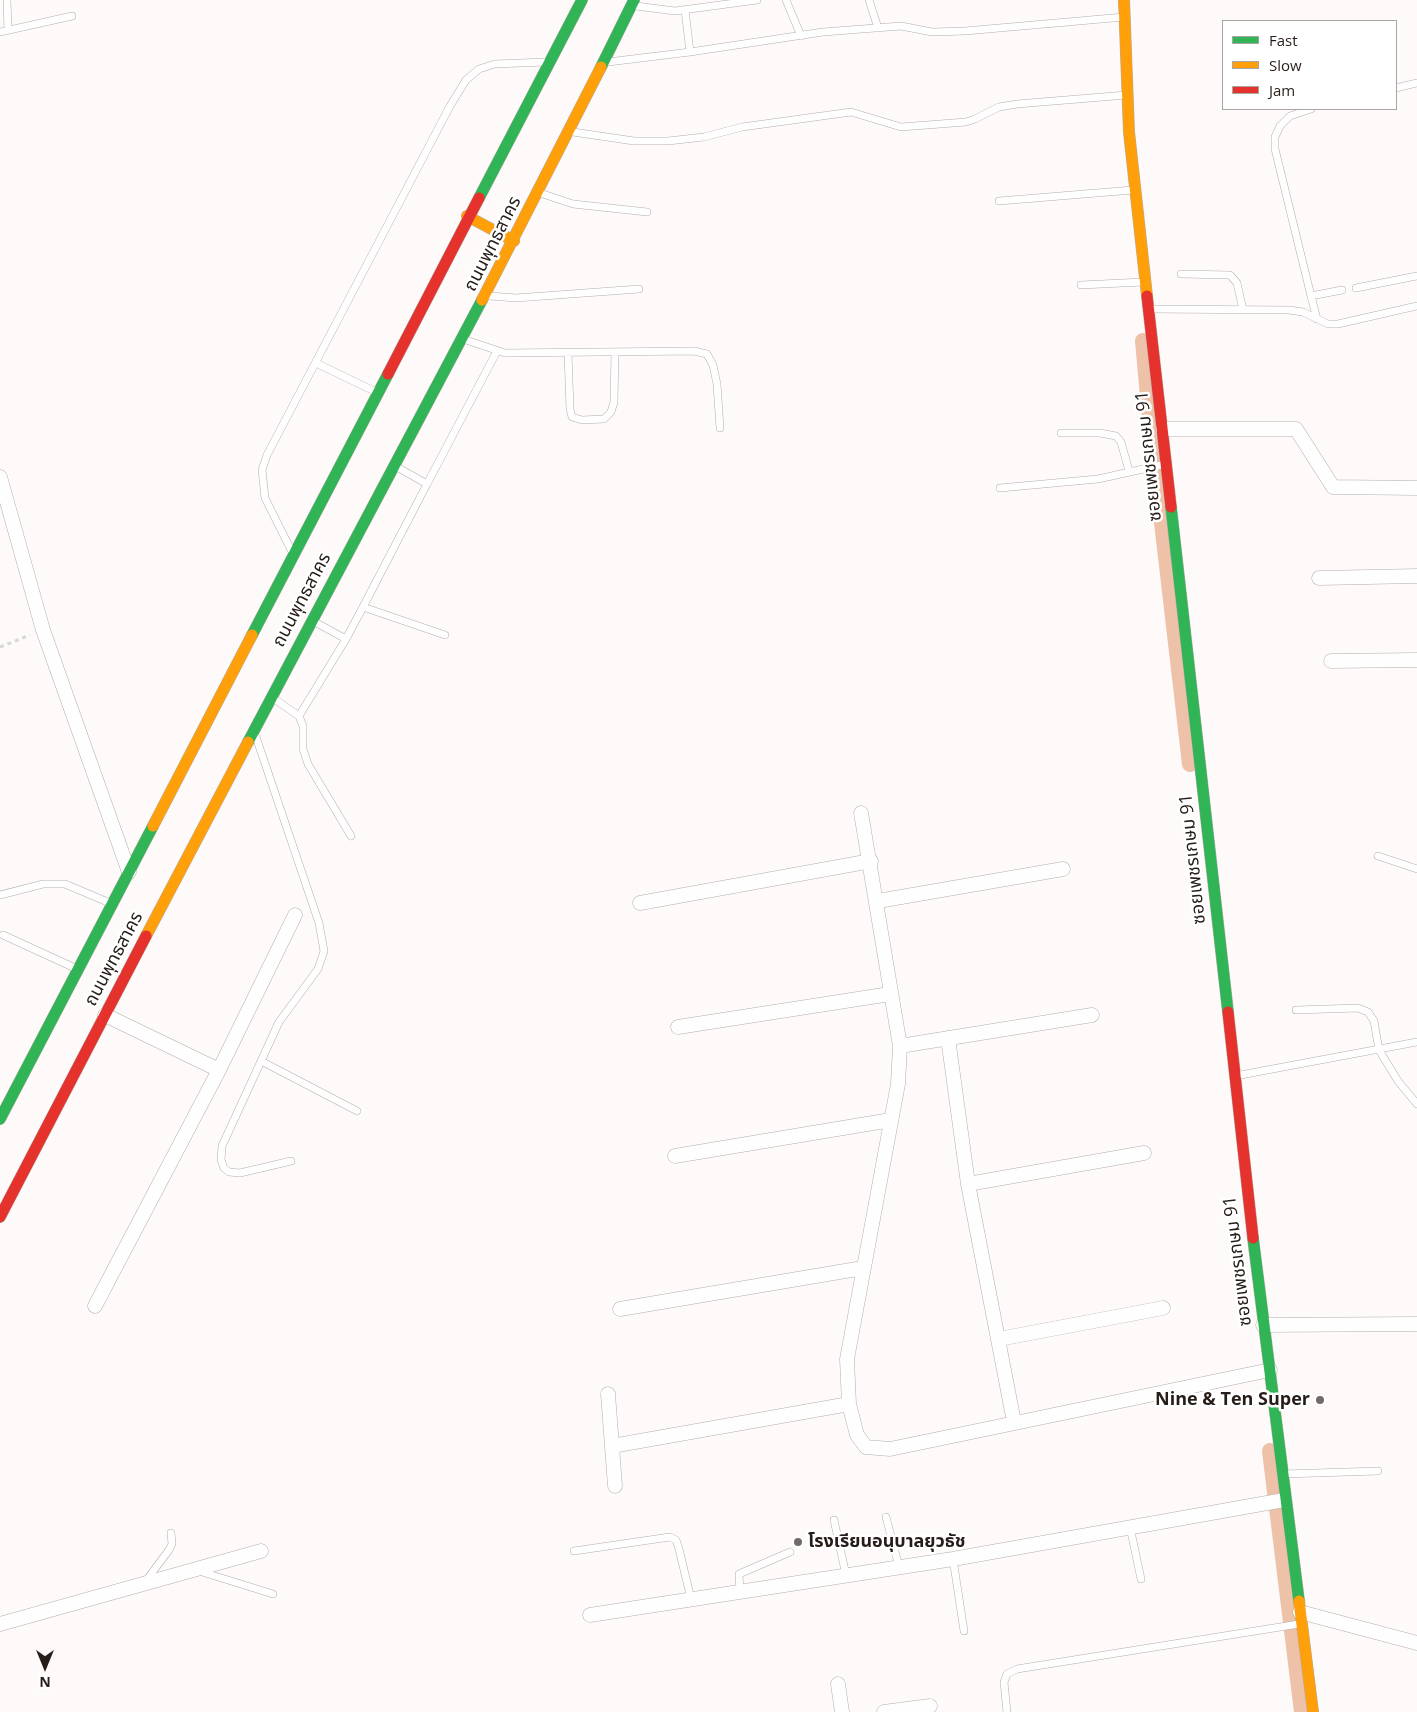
<!DOCTYPE html>
<meta charset="utf-8">
<style>
body{margin:0}
#map{position:relative;width:1417px;height:1712px;overflow:hidden;background:#fdfaf9;font-family:"Open Sans",sans-serif}
canvas{display:block}
.legend{position:absolute;left:1222px;top:20px;width:175px;height:90px;box-sizing:border-box;background:#fff;border:1px solid #a9a5a3;margin:0;padding:6px 9px;list-style:none;font-size:15px;color:#271d18}
.legend li{display:flex;align-items:center;gap:10px;height:25px}
.legend b{width:25px;border:1px solid #a9a5a3}
.north{position:absolute;left:20px;top:1642px;width:50px;height:50px;-webkit-text-stroke:4px #fff;paint-order:stroke;rotate:180deg;font-size:14px;font-weight:700;line-height:20px;text-align:center;color:#271d18}
.north::after{content:'';display:block;margin:auto;width:18px;height:22px;background:#271d18;clip-path:polygon(50% 0,100% 100%,50% 72%,0 100%)}
</style>
<div id="map">
<canvas width="1417" height="1712"></canvas>
<ul class="legend">
<li><b style="height:6px;background:#30b455"></b>Fast</li>
<li><b style="height:6px;background:#ff9f0a"></b>Slow</li>
<li><b style="height:6px;background:#e5322d"></b>Jam</li>
</ul>
<div class="north">N</div>
</div>
<script>
const ctx = document.querySelector('canvas').getContext('2d');
ctx.lineJoin = 'round';
function poly(rows) {
  const path = new Path2D();
  for (const r of rows) {
    path.moveTo(r[0], r[1]);
    for (let i = 2; i < r.length; i += 2) path.lineTo(r[i], r[i + 1]);
  }
  return path;
}
function stroke(path, color, width, dash) {
  ctx.strokeStyle = color;
  ctx.lineWidth = width;
  ctx.lineCap = dash ? 'butt' : 'round';
  ctx.setLineDash(dash || []);
  ctx.stroke(path);
}
function drawText(font, color, halo, rows, align = 'center') {
  ctx.font = font + ' "Open Sans","Noto Sans Thai",sans-serif';
  ctx.lineWidth = 5;
  ctx.setLineDash([]);
  ctx.textBaseline = 'middle';
  ctx.strokeStyle = halo;
  ctx.fillStyle = color;
  for (const [text, x, y, turn = 0] of rows) {
    ctx.save();
    ctx.translate(x, y);
    ctx.rotate((+turn || 0) * Math.PI / 180);
    ctx.textAlign = isNaN(turn) ? turn : align;
    if (halo) ctx.strokeText(text, 0, 0);
    ctx.fillText(text, 0, 0);
    ctx.restore();
  }
}
const canal = poly([
 [1143,341,1150,419,1190,764],
 [1270,1451,1302,1712]
]);
const path = poly([
 [0,647,30,635]
]);
const lane = poly([
 [7,0,8,30],
 [786,0,801,36],
 [869,0,878,28],
 [636,6,675,11,757,0],
 [0,32,72,16],
 [690,52,823,32,901,26,932,32,965,31,1124,17],
 [608,62,690,52,685,10],
 [1396,88,1417,83],
 [1311,109,1290,116,1280,126,1275,137,1275,149,1311,296,1342,290],
 [573,132,634,141,668,141,704,137,742,127,851,112,901,127,966,122,975,119,999,107,1017,104,1127,95],
 [540,193,573,204,647,212],
 [999,201,1133,190],
 [1181,274,1230,275,1237,283,1243,310],
 [1081,285,1143,282],
 [1356,288,1417,276],
 [490,296,516,298,639,289],
 [1311,296,1317,319],
 [1150,309,1289,310,1303,312,1328,324,1338,324,1417,306],
 [466,340,505,353,694,351,707,354,713,365,717,384,720,428],
 [568,353,570,409,572,417,582,420,604,419,611,412,614,402,615,352],
 [316,363,374,391],
 [1061,433,1100,433,1116,436,1121,442,1129,471],
 [427,484,497,351],
 [1000,488,1098,479,1166,464],
 [291,550,265,498,262,470,267,455,450,106,466,80,479,69,495,64,546,62],
 [363,607,445,635],
 [313,621,346,639,363,607,427,484,397,467],
 [273,698,299,716,303,726,303,749,308,764,351,836],
 [299,716,346,639],
 [256,737,319,923,324,951,318,969,279,1022,222,1146,221,1160,224,1168,229,1172,240,1173,291,1161],
 [1378,856,1417,869],
 [0,895,43,884,65,884,110,903],
 [3,935,75,968],
 [1296,1010,1358,1008,1368,1012,1374,1021,1379,1050,1398,1081,1417,1104],
 [261,1061,357,1111],
 [1235,1076,1417,1042],
 [1284,1474,1378,1471],
 [886,1517,899,1567],
 [834,1520,846,1575],
 [1130,1527,1141,1579],
 [574,1551,670,1537,676,1540,679,1549,691,1599],
 [953,1559,964,1631],
 [199,1571,273,1594],
 [145,1582,169,1550,172,1544,171,1533],
 [740,1592,739,1574,790,1552],
 [1007,1712,1004,1682,1007,1674,1017,1669,1299,1624]
]);
const street = poly([
 [1163,429,1296,429,1333,487,1417,488],
 [0,477,43,630,129,872],
 [1319,578,1417,576],
 [1331,661,1417,660],
 [861,813,900,1046,898,1084,847,1359,849,1404,857,1435,866,1447,890,1449,1270,1370],
 [878,901,1063,869],
 [640,903,871,861],
 [678,1027,890,994],
 [948,1038,968,1184,1014,1422],
 [900,1046,1092,1015],
 [219,1070,295,915],
 [675,1156,891,1120],
 [968,1184,1144,1153],
 [95,1306,219,1070,105,1015],
 [620,1309,863,1268],
 [1263,1325,1417,1324],
 [999,1339,1163,1308],
 [608,1394,615,1486],
 [612,1446,849,1404],
 [1300,1612,1417,1643],
 [590,1615,953,1559,1284,1500],
 [0,1624,261,1551],
 [838,1684,842,1712],
 [884,1712,930,1706]
]);
const fast = poly([
 [601,67,634,0],
 [479,198,582,0],
 [1171,507,1228,1012],
 [252,635,388,374],
 [248,742,482,300],
 [0,1119,153,826],
 [1253,1238,1299,1601]
]);
const slow = poly([
 [1124,0,1129,132,1147,296],
 [467,216,514,241],
 [482,300,601,67],
 [153,826,252,635],
 [146,936,248,742],
 [1299,1601,1313,1712]
]);
const jam = poly([
 [1147,296,1171,507],
 [388,374,479,198],
 [1228,1012,1253,1238],
 [0,1217,146,936]
]);
const markers = [
 [1320,1400,5,"#726a67"],
 [798,1542,5,"#726a67"]
];
const streetNames = [
 ["ถนนพุทธสาคร",493,244,-63],
 ["ซอยเพชรเกษม 91",1149,456,-96],
 ["ถนนพุทธสาคร",302,600,-62],
 ["ซอยเพชรเกษม 91",1193,859,-96],
 ["ถนนพุทธสาคร",114,959,-62],
 ["ซอยเพชรเกษม 91",1238,1261,-97]
];
const poiNames = [
 ["Nine & Ten Super",1310,1400],
 ["โรงเรียนอนุบาลยุวธัช",808,1542,"left"]
];
stroke(canal, '#eec1a9', 16);
stroke(lane, '#b3aeab', 8);
stroke(street, '#b3aeab', 15);
stroke(fast, '#b3aeab', 12);
stroke(slow, '#b3aeab', 12);
stroke(jam, '#b3aeab', 12);
stroke(path, '#d8d7d6', 3, [4, 4]);
stroke(lane, '#fffefe', 7);
stroke(street, '#fffefe', 14);
stroke(fast, '#30b455', 11);
stroke(slow, '#ff9f0a', 11);
stroke(jam, '#e5322d', 11);
for (const [x, y, r, color] of markers) {
  const dot = new Path2D();
  dot.arc(x, y, r, 0, 2 * Math.PI);
  ctx.fillStyle = color;
  ctx.fill(dot);
  stroke(dot, '#fff', 2);
}
drawText('18px', '#271d18', '#fff', streetNames);
drawText('bold 18px', '#271d18', '#fff', poiNames, 'right');
</script>
